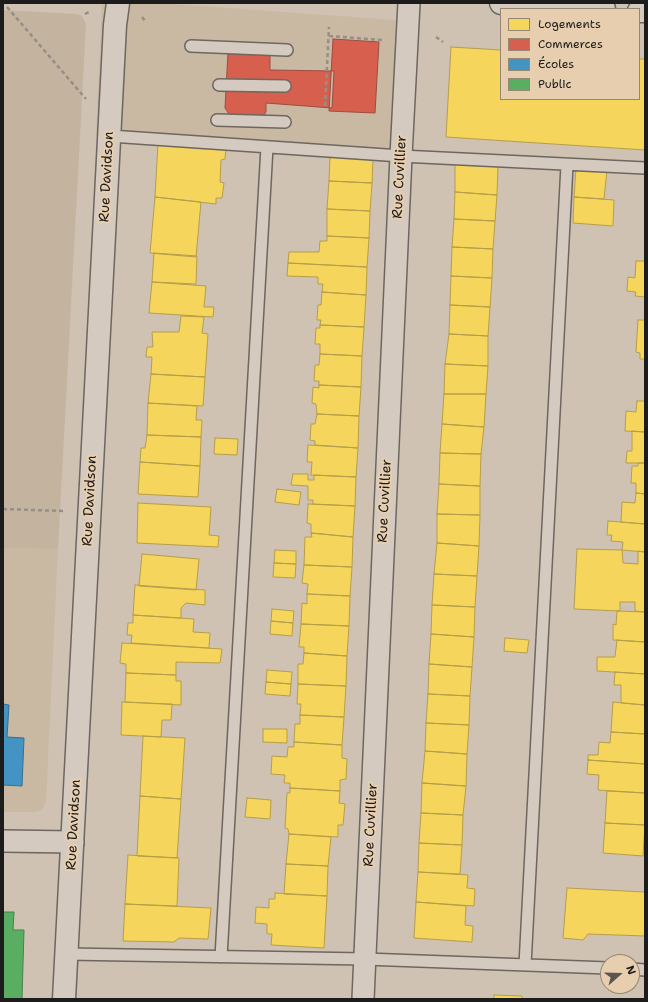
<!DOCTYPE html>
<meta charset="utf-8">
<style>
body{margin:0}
#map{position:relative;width:648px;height:1002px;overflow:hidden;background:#cfc2b2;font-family:"Shantell Sans",sans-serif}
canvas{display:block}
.frame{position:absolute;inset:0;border:4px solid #1c1c1c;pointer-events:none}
.legend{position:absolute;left:500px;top:8px;width:140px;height:92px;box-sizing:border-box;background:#e7ceaf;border:1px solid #968774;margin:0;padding:5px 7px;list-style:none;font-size:12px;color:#1c1c1c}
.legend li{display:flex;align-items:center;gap:8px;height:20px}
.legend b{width:20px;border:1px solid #968774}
.north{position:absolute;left:600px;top:954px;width:40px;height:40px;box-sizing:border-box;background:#e7ceaf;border:1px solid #968774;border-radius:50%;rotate:70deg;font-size:11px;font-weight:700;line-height:16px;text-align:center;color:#1c1c1c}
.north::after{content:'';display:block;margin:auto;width:14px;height:18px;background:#5b5650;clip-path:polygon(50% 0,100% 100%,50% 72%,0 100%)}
</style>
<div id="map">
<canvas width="648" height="1002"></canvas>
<div class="frame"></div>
<ul class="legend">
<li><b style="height:11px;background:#f6d55c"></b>Logements</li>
<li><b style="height:11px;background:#d6604d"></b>Commerces</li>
<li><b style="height:11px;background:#4393c3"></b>Écoles</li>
<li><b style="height:11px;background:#5aae61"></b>Public</li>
</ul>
<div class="north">N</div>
</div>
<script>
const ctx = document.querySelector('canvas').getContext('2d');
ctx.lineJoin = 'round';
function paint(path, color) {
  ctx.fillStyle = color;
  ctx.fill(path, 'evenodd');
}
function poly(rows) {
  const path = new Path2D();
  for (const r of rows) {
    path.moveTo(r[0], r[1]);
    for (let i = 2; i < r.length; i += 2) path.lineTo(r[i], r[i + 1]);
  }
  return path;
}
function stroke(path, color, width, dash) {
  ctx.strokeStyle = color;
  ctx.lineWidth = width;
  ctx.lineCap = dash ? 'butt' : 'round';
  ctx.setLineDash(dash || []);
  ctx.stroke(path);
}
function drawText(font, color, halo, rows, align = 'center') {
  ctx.font = font + ' "Shantell Sans",sans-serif';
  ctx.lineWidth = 4;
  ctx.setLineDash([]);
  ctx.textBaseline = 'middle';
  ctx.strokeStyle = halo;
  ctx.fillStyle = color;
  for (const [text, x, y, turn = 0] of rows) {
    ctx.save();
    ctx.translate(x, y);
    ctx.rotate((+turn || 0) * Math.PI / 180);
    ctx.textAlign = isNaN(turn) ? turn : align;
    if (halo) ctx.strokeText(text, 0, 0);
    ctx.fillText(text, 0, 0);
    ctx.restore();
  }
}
const built = poly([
 [102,3,158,3,407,21,401,156,96,136],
 [3,548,58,549,46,801,43,808,40,811,35,812,3,812]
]);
const green = poly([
 [3,10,76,14,82,16,86,24,58,549,3,548]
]);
const homes = poly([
 [451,47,501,50,501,99,639,99,639,59,645,59,645,150,446,137,451,47],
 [158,143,226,148,225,159,221,160,220,182,224,183,222,198,216,198,216,204,155,197,158,143],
 [330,156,373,159,372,183,329,181,330,156],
 [455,163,498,165,497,195,455,192,455,163],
 [576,168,607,170,604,199,574,197,576,168],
 [329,181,372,183,370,211,327,209,329,181],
 [455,192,497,195,495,221,454,219,455,192],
 [155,197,201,202,196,257,150,253,155,197],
 [574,197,614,200,613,226,573,223,574,197],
 [327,209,370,211,369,238,327,236,327,209],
 [454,219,495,221,493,249,452,247,454,219],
 [327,236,369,238,367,267,288,263,289,252,319,252,320,241,327,241,327,236],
 [452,247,493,249,492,278,451,276,452,247],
 [154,253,197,256,196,284,152,282,154,253],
 [636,261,645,261,645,297,635,296,636,292,627,291,628,277,635,278,636,261],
 [288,263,367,267,366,295,322,292,323,284,318,284,318,277,287,276,288,263],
 [451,276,492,278,490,307,450,305,451,276],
 [152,282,206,286,204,307,214,307,213,317,149,313,152,282],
 [322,292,366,295,364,327,320,325,321,320,317,320,318,305,321,305,322,292],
 [450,305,490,307,488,336,449,334,450,305],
 [181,316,204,317,202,333,208,334,205,377,151,374,152,357,146,357,147,347,153,347,152,332,179,332,181,316],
 [638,320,645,320,645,359,640,359,640,353,636,352,638,320],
 [320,325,364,327,362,356,320,354,320,344,315,344,316,328,320,328,320,325],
 [449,334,488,336,488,366,445,364,449,334],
 [320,354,362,356,361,387,319,385,319,381,314,381,315,365,319,365,320,354],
 [445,364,488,366,486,394,444,394,445,364],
 [151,374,205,377,203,406,148,403,151,374],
 [319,385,361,387,359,416,317,414,316,404,312,403,313,387,319,388,319,385],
 [444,394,486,394,484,427,442,424,444,394],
 [637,401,645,401,645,432,625,431,626,411,636,412,637,401],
 [148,403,197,406,196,420,202,420,201,437,147,435,148,403],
 [317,414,359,416,358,448,315,445,315,441,310,440,311,424,315,424,317,414],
 [442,424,484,427,481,454,440,453,442,424],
 [632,431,645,432,645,463,626,463,627,451,632,451,632,431],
 [147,435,201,437,200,466,140,462,141,448,145,448,147,435],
 [215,438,238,439,237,455,214,454,215,438],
 [308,445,358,448,356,477,311,475,312,462,307,462,308,445],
 [440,453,481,454,480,486,439,484,440,453],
 [140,462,200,466,198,497,138,494,140,462],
 [638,463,645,463,645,494,636,493,636,483,631,483,632,466,638,466,638,463],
 [293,474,308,474,308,480,314,480,314,475,356,477,355,506,313,504,313,500,308,500,308,486,291,485,293,474],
 [439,484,480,486,480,515,437,514,439,484],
 [277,489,301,492,299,505,275,502,277,489],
 [636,493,645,494,645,524,621,522,622,502,635,503,636,493],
 [138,503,211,507,209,535,219,536,218,547,137,543,138,503],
 [308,504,355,506,353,537,311,533,311,524,307,523,308,504],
 [437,514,480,515,479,546,437,543,437,514],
 [608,521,645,524,645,552,622,550,623,542,611,541,612,535,607,535,608,521],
 [311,533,353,537,352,567,304,565,305,537,312,537,311,533],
 [437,543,479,546,477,576,434,574,437,543],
 [577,549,622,550,623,563,638,564,638,551,645,552,645,612,635,611,635,602,620,602,620,611,574,609,577,549],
 [275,550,296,551,296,564,274,563,275,550],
 [142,554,199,559,196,590,139,586,142,554],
 [274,563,296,564,295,578,273,577,274,563],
 [304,565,352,567,350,596,307,594,308,584,302,583,304,565],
 [434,574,477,576,475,607,432,605,434,574],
 [135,585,205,590,205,605,186,603,181,608,181,618,133,615,135,585],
 [307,594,350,596,349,626,301,624,302,603,307,604,307,594],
 [432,605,475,607,474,637,431,634,432,605],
 [272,609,294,611,293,623,271,621,272,609],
 [617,611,645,612,645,642,613,640,613,624,616,625,617,611],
 [133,615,194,619,193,632,210,633,209,648,131,643,132,635,127,635,128,623,133,623,133,615],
 [271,621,293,623,292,636,270,634,271,621],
 [301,624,349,626,347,656,304,653,304,647,299,647,301,624],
 [431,634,474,637,472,667,429,664,431,634],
 [505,638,529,640,527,653,504,651,505,638],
 [617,640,645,642,645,674,597,671,597,657,615,657,617,640],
 [122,643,222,649,220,663,176,662,176,675,126,673,126,664,120,663,122,643],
 [304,653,347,656,346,686,298,684,298,664,303,664,304,653],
 [429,664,472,667,470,696,428,694,429,664],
 [267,670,292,672,291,684,266,682,267,670],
 [615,672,645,674,645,705,621,703,621,685,614,685,615,672],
 [126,673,176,675,176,681,181,681,181,705,125,702,126,673],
 [266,682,291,684,290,696,265,694,266,682],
 [298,684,346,686,344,717,300,715,301,704,297,704,298,684],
 [428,694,470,696,469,725,426,723,428,694],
 [122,702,172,704,171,720,162,720,161,737,121,735,122,702],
 [613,702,645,705,645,734,611,732,613,702],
 [300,715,344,717,342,745,294,742,295,724,300,724,300,715],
 [426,723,469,725,467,754,425,751,426,723],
 [263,729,287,729,287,743,263,742,263,729],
 [611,732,645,734,645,764,588,760,588,755,598,755,599,742,610,743,611,732],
 [143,736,185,738,181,799,140,796,143,736],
 [294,742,342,745,342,758,347,759,346,779,340,780,340,791,290,788,290,783,284,783,285,775,271,774,272,756,287,757,288,747,294,747,294,742],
 [425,751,467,754,466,786,422,783,425,751],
 [588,760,645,764,645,793,598,790,599,775,587,774,588,760],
 [422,783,466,786,463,815,421,813,422,783],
 [290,788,340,791,339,803,345,804,343,825,338,825,338,837,289,834,288,829,285,828,287,793,290,793,290,788],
 [607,791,645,793,645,825,605,823,607,791],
 [140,796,181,799,177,858,137,856,140,796],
 [247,798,271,800,270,819,245,817,247,798],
 [421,813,463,815,462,845,419,843,421,813],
 [605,823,645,825,643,856,603,853,605,823],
 [289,834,331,837,328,866,286,864,289,834],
 [419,843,462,845,460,874,418,872,419,843],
 [128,855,179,858,177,906,125,904,128,855],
 [286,864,328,866,327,896,284,894,286,864],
 [418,872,468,875,467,888,475,889,474,906,416,902,418,872],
 [567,888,645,892,645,936,588,934,583,940,563,938,567,888],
 [275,893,327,896,324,948,271,945,272,934,267,934,267,924,255,923,256,907,269,908,269,899,275,899,275,893],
 [416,902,466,906,465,925,473,926,472,942,414,938,416,902],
 [125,904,211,908,208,939,179,938,174,942,123,941,125,904],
 [494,995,522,996,522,999,494,999,494,995]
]);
const shops = poly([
 [333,39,379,42,375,113,329,111,333,39],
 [240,42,261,45,267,49,270,57,270,70,334,71,332,108,266,103,266,112,263,116,235,117,229,114,225,108,228,53,232,46,240,42]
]);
const schools = poly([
 [3,704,9,705,7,737,24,738,22,786,3,785,3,704]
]);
const public = poly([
 [3,912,14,912,13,930,24,930,22,999,3,999,3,912]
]);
const path = poly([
 [7,7,86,99],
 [85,14,89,12],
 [142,17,145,21],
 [329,36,382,40],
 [436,37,443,42],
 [325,106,329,27],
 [3,509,64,511]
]);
const service = poly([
 [191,46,287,50],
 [219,85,285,86],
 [217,120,285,122],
 [110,136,401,156,645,168],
 [67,954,365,959,608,968],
 [221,957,267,147],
 [525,965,567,165],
 [632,969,645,970]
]);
const minor = poly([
 [3,841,73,842],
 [363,999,401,156,409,3]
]);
const secondary = poly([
 [501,3,604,9],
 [639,11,645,11],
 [64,999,115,25,118,3]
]);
const streetNames = [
 ["Rue Davidson",107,177,-87],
 ["Rue Cuvillier",400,177,-87],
 ["Rue Davidson",90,501,-87],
 ["Rue Cuvillier",385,501,-87],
 ["Rue Davidson",74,825,-87],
 ["Rue Cuvillier",371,825,-87]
];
paint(built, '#c9b8a2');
paint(green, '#c4b39f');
paint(homes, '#f6d55c');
stroke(homes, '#b59e49', 1);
paint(shops, '#d6604d');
stroke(shops, '#9e4c3e', 1);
paint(schools, '#4393c3');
stroke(schools, '#376f91', 1);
paint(public, '#5aae61');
stroke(public, '#47824c', 1);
stroke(service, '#6d6760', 14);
stroke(minor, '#6d6760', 24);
stroke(secondary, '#6d6760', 25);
stroke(path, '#958f87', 2.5, [4, 3]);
stroke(service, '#d4cabf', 11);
stroke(minor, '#d4cabf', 21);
stroke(secondary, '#d4cabf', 22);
drawText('14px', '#1c1c1c', '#e7ceaf', streetNames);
</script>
